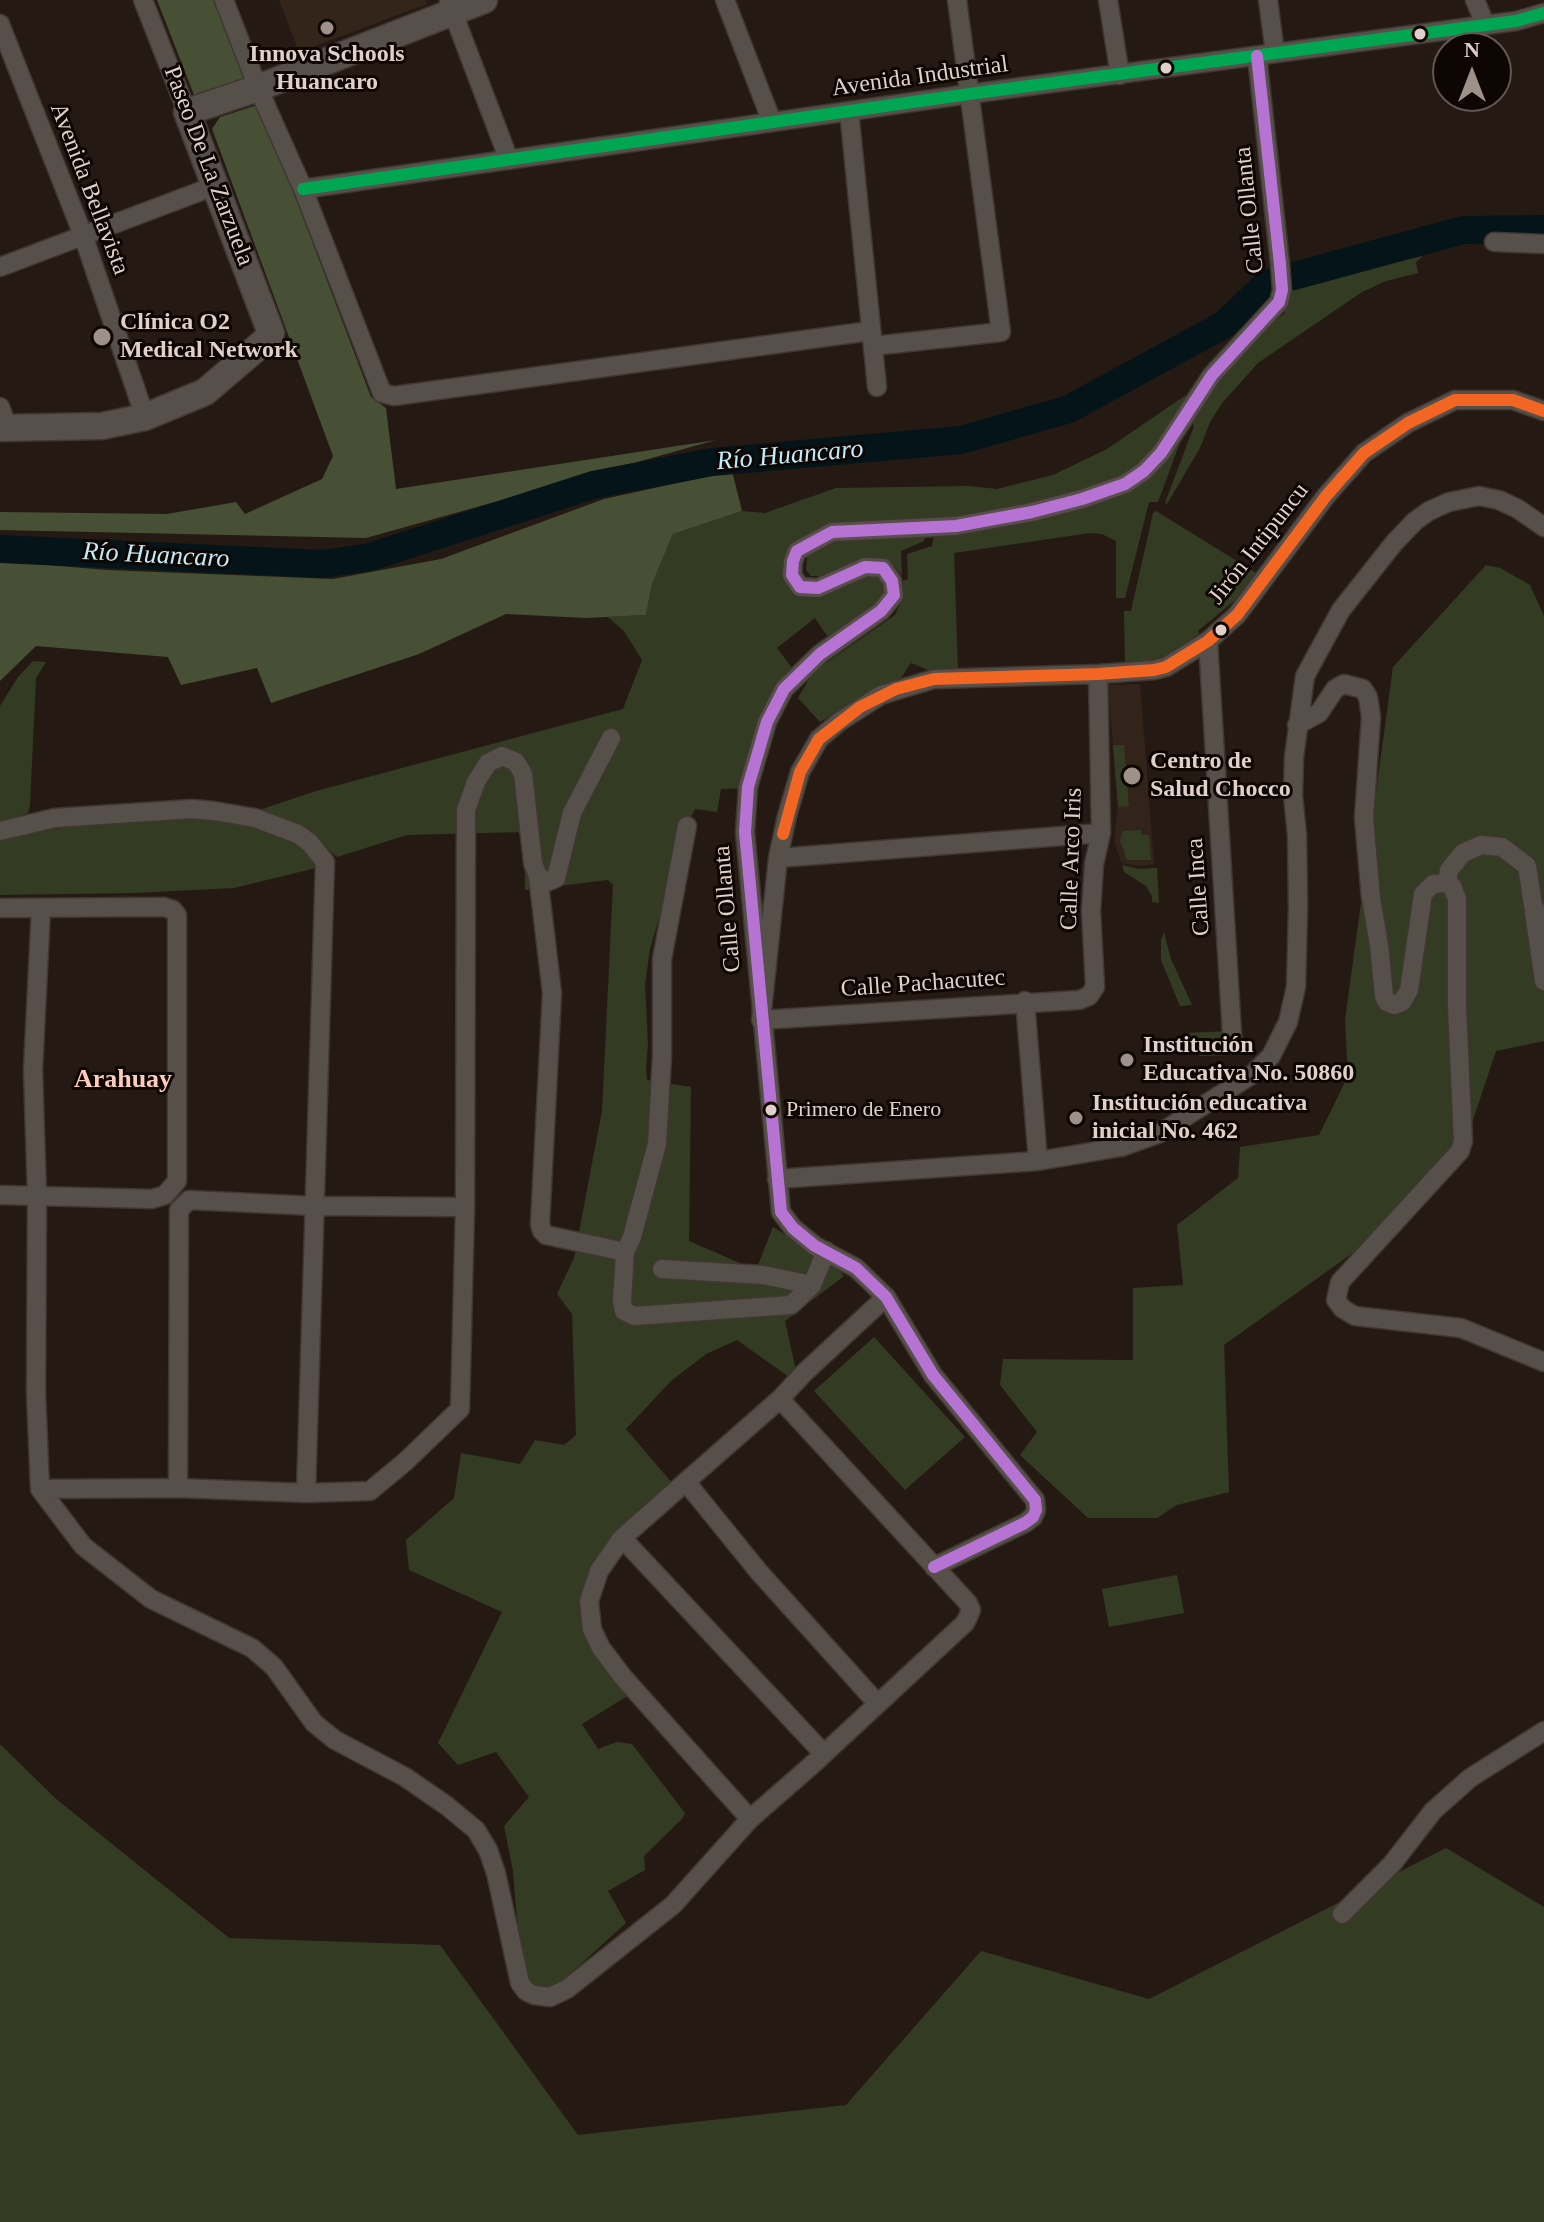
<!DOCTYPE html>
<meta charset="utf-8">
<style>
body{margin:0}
#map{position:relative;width:1544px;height:2222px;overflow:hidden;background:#251a13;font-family:Georgia,serif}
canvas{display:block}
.north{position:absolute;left:1432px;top:32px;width:80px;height:80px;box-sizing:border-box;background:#0e0603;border:2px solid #625752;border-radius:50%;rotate:0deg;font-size:22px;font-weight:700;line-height:32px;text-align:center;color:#dfd1c9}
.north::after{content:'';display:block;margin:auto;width:28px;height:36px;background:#9e9189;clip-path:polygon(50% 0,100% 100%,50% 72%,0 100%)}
</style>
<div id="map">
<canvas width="1544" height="2222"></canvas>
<div class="north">N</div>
</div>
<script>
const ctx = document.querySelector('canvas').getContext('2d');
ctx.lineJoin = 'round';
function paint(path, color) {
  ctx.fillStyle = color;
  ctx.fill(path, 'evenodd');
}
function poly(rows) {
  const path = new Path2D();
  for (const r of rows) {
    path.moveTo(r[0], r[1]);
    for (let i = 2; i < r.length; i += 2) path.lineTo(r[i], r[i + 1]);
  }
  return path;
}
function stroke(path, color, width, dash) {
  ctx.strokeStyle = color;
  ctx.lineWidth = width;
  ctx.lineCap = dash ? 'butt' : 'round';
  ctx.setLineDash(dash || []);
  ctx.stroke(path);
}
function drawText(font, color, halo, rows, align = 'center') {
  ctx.font = font + ' Georgia,serif';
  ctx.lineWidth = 6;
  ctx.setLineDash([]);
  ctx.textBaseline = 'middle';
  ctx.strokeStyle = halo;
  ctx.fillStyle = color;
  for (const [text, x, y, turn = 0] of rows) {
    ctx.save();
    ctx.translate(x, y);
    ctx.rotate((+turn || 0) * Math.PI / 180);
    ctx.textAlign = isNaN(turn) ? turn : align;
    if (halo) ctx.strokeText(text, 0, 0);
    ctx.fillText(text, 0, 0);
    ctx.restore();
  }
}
const education = poly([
 [279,0,425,0,427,4,299,52]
]);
const medical = poly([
 [1140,684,1154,864,1139,866,1121,863,1114,840,1118,807,1108,685]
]);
const green = poly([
 [1423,256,1416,262,1418,273,1386,281,1362,292,1258,363,1223,402,1210,422,1200,448,1167,504,1165,503,1194,426,1190,420,1209,392,1276,320,1285,313,1285,286],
 [1186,395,1176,419,1146,456,1120,478,1104,485,972,517,841,523,817,530,806,537,792,586,875,576,884,582,885,595,881,604,831,642,815,618,777,648,795,672,750,788,721,789,717,812,695,809,674,852,667,891,650,949,645,985,648,1043,646,1070,647,1080,691,1087,689,1241,756,1270,773,1227,835,1265,844,1276,785,1321,799,1384,737,1340,706,1354,671,1381,626,1429,672,1483,637,1517,592,1598,600,1649,629,1695,582,1724,598,1749,617,1742,632,1744,685,1813,682,1819,644,1856,645,1870,608,1891,626,1923,560,1983,547,1988,533,1987,524,1970,519,1943,513,1871,504,1826,529,1797,496,1752,458,1765,438,1743,502,1612,409,1570,406,1540,454,1498,461,1453,520,1464,535,1440,564,1445,576,1435,572,1314,557,1294,574,1258,602,1111,613,885,608,880,525,890,524,832,407,835,337,857,307,832,253,812,316,791,623,709,642,660,624,631,608,617,646,615,652,584,673,534,742,511,765,513,836,488,969,486,997,489,1053,475,1107,449],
 [1185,429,1158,502,1149,502,1125,598,1116,598,1116,541,1102,534,1090,533,954,553,958,670,938,674,911,663,895,687,870,693,820,722,798,698,813,672,895,615,903,598,902,581,908,579,907,554,932,546,934,534,985,531,1048,518,1115,498,1126,493],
 [1156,511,1258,574,1234,601,1198,631,1199,634,1155,662,1125,663,1124,611,1131,611,1153,513],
 [926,535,924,541,901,551,902,575,892,564,876,558,863,560,821,576,811,576,806,570,807,558,813,550,830,540],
 [1486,565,1500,568,1530,585,1544,616,1544,1041,1496,1051,1468,1135,1368,1242,1224,1345,1229,1492,1177,1505,1157,1518,1088,1518,1020,1455,1037,1432,1000,1385,1003,1359,1133,1360,1133,1288,1183,1285,1177,1225,1238,1178,1240,1147,1319,1135,1348,1076,1345,1020,1393,667],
 [33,661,46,662,36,678,30,805,28,813,0,822,0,706,18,677],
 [1113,745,1124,745,1129,806,1118,807],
 [192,813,280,832,319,858,324,866,234,888,135,893,0,895,0,838,79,825],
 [1141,830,1141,835,1149,835,1151,860,1127,860,1120,840,1123,831],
 [1122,865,1139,869,1157,868,1159,903,1152,902,1152,896,1146,886,1124,872],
 [1164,932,1171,959,1192,1005,1180,1006,1161,960,1161,940],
 [1232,1031,1232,1034,1243,1034,1243,1042,1231,1042,1232,1055,1200,1056,1185,1033],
 [874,1337,965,1437,905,1490,814,1391],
 [1177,1575,1184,1613,1109,1627,1102,1589],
 [0,1744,55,1798,229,1938,440,1945,578,2135,846,2105,981,1951,1149,1999,1446,1848,1544,1907,1544,2222,0,2222]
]);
const forest = poly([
 [157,0,218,0,249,77,194,95],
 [260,104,371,397,386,408,396,489,716,440,366,538,0,530,0,512,167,514,236,502,245,514,322,479,333,456,212,129,220,117],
 [732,471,742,511,673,534,652,584,646,615,586,618,506,614,419,654,271,703,257,668,181,685,168,657,36,646,0,681,0,561,107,570,333,579,441,559,604,499]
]);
const river = poly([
 [0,549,323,564,370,557,593,485,712,462,961,440,1069,409,1225,324,1268,283,1463,230,1544,229]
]);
const street = poly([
 [143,0,187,112],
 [224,0,258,88,303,189,382,393,394,396,870,331],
 [725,0,772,122],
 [1108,0,1120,75],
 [1268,0,1275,53],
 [1475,0,1485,24],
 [449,2,509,160],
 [0,24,83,235,145,417],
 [849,111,877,387],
 [303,189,969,94,1516,21,1544,13],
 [1494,242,1544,244],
 [0,267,217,185],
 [873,346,1001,332,957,0],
 [0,407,8,428],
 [1208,641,1232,1034],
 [1098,674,1101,833,1094,864,1091,911,1095,987,1089,996,1079,1000,761,1020,778,858,787,816,800,772,819,739,839,722,881,695,934,679,1098,674,1154,670,1166,667,1208,641,1237,615,1326,496,1364,453,1408,423,1455,400,1513,400,1544,411],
 [1297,725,1319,713,1335,689,1344,684,1363,689,1368,697,1371,717,1364,818,1371,898,1379,945,1384,996,1387,1002,1394,1005,1402,1002,1409,990,1423,894,1433,884,1447,883,1452,886,1457,899,1457,1007,1463,1141,1460,1151,1340,1282,1336,1300,1343,1309,1355,1316,1461,1328,1544,1362],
 [0,831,55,818,192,809,214,811,255,818,298,834,310,843,325,862,306,1493],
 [778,858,1101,833],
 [538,876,552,993,540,1224,542,1231,546,1235,625,1252,622,1301,624,1311,634,1316,791,1305,812,1285,826,1251],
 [1447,883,1449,870,1463,853,1481,845,1502,847,1527,866,1533,905,1544,924],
 [0,908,164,907,173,910,177,915,177,1181,165,1195,152,1199,0,1195],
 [41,908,33,1070,37,1196,36,1393,40,1489,83,1546,151,1599,252,1648,274,1667,314,1723,335,1740,405,1777,447,1806,476,1830,488,1850,496,1873,520,1983,526,1991,534,1995,550,1997,567,1989,673,1905,750,1819,813,1764,965,1623,968,1617,971,1610,968,1603,780,1399,622,1538,599,1571,589,1601,592,1629,601,1648,623,1677,750,1819],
 [1534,912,1544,981],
 [1025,1001,1038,1161],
 [777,1179,1038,1161,1121,1147,1160,1133,1253,1074,1271,1056,1288,1022,1296,987,1298,907,1297,835,1293,796,1294,757,1305,676,1341,610,1394,543,1415,521,1429,511,1449,502,1479,496,1499,500,1518,509,1544,527],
 [625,1252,632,1237,657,1144,662,1056,662,959,687,826],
 [662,1269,763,1275,812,1285],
 [780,1399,804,1373,886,1297],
 [686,1482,759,1572,877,1703],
 [178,1488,179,1210,189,1200,315,1206,465,1207],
 [40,1489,178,1488,306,1493,370,1491,406,1461,460,1409,465,1207,466,810,476,782,488,763,502,756,516,762,523,774,533,863,538,876,547,882,556,878,572,813,611,738],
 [622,1538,824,1754],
 [934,1567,1025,1523,1033,1517,1036,1510,1035,1500,933,1375,886,1297,856,1268,815,1246,793,1228,781,1212,745,832,748,787,767,722,784,689,820,654,881,611,894,595,892,581,883,568,865,567,818,588,800,587,792,575,793,561,797,551,832,532,956,526,1032,512,1082,499,1125,484,1144,471,1161,453,1212,375,1279,302,1282,290,1280,264,1257,56],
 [1342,1914,1392,1864,1433,1811,1470,1778,1544,1731]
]);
const secondary = poly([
 [0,428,102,426,145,417,205,392,266,340,271,333,187,112,258,88,484,0]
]);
const bus1 = poly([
 [303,189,969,94,1516,21,1544,13]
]);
const bus2 = poly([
 [783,834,800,772,819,739,860,707,896,689,934,679,1098,674,1154,670,1166,667,1208,641,1237,615,1326,496,1364,453,1408,423,1455,400,1513,400,1544,411]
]);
const bus3 = poly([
 [934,1567,1025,1523,1033,1517,1036,1510,1035,1500,933,1375,886,1297,856,1268,815,1246,793,1228,781,1212,745,832,748,787,767,722,784,689,820,654,881,611,894,595,892,581,883,568,865,567,818,588,800,587,792,575,793,561,797,551,832,532,956,526,1032,512,1082,499,1125,484,1144,471,1161,453,1212,375,1279,302,1282,290,1280,264,1257,56]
]);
const markers = [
 [327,28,8,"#9e9189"],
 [1420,34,7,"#dfd1c9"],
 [1166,68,7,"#dfd1c9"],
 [102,337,10,"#9e9189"],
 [1221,630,7,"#dfd1c9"],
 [1132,776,10,"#9e9189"],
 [1127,1060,8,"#9e9189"],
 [771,1110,7,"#dfd1c9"],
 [1076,1118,8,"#9e9189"]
];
const busNames = [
 ["Primero de Enero",786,1110]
];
const poiNames = [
 ["Innova Schools",327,55,"center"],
 ["Huancaro",327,83,"center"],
 ["Clínica O2",120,323],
 ["Medical Network",120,351],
 ["Centro de",1150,762],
 ["Salud Chocco",1150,790],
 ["Institución",1143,1046],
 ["Educativa No. 50860",1143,1074],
 ["Institución educativa",1092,1104],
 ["inicial No. 462",1092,1132]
];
const streetNames = [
 ["Avenida Industrial",920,77,-8],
 ["Paseo De La Zarzuela",208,166,69],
 ["Avenida Bellavista",89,189,69],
 ["Calle Ollanta",1250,210,-96],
 ["Jirón Intipuncu",1259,544,-52],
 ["Calle Arco Iris",1072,859,-88],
 ["Calle Inca",1199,887,-94],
 ["Calle Ollanta",728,909,-95],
 ["Calle Pachacutec",923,984,-4]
];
const waterNames = [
 ["Río Huancaro",790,456,-5],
 ["Río Huancaro",156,556,3]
];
const neighbourhoodNames = [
 ["Arahuay",123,1080]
];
paint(education, '#33251a');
paint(medical, '#33241b');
paint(green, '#343b23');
paint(forest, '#475035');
stroke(river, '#041418', 28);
stroke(street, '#403732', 21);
stroke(secondary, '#403732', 29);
stroke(street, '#574f4a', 18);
stroke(secondary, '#574f4a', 26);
stroke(bus1, '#00a651', 12);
stroke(bus2, '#f26522', 12);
stroke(bus3, '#b673d3', 12);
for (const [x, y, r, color] of markers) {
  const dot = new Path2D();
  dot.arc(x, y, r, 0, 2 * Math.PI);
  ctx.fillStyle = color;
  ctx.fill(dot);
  stroke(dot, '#0e0603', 3);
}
drawText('22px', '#dfd1c9', '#0e0603', busNames, 'left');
drawText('bold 24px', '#dfd1c9', '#0e0603', poiNames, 'left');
drawText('24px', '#dfd1c9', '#0e0603', streetNames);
drawText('italic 26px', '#c2ecf9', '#0e0603', waterNames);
drawText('bold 26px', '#fdcbbc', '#0e0603', neighbourhoodNames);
</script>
